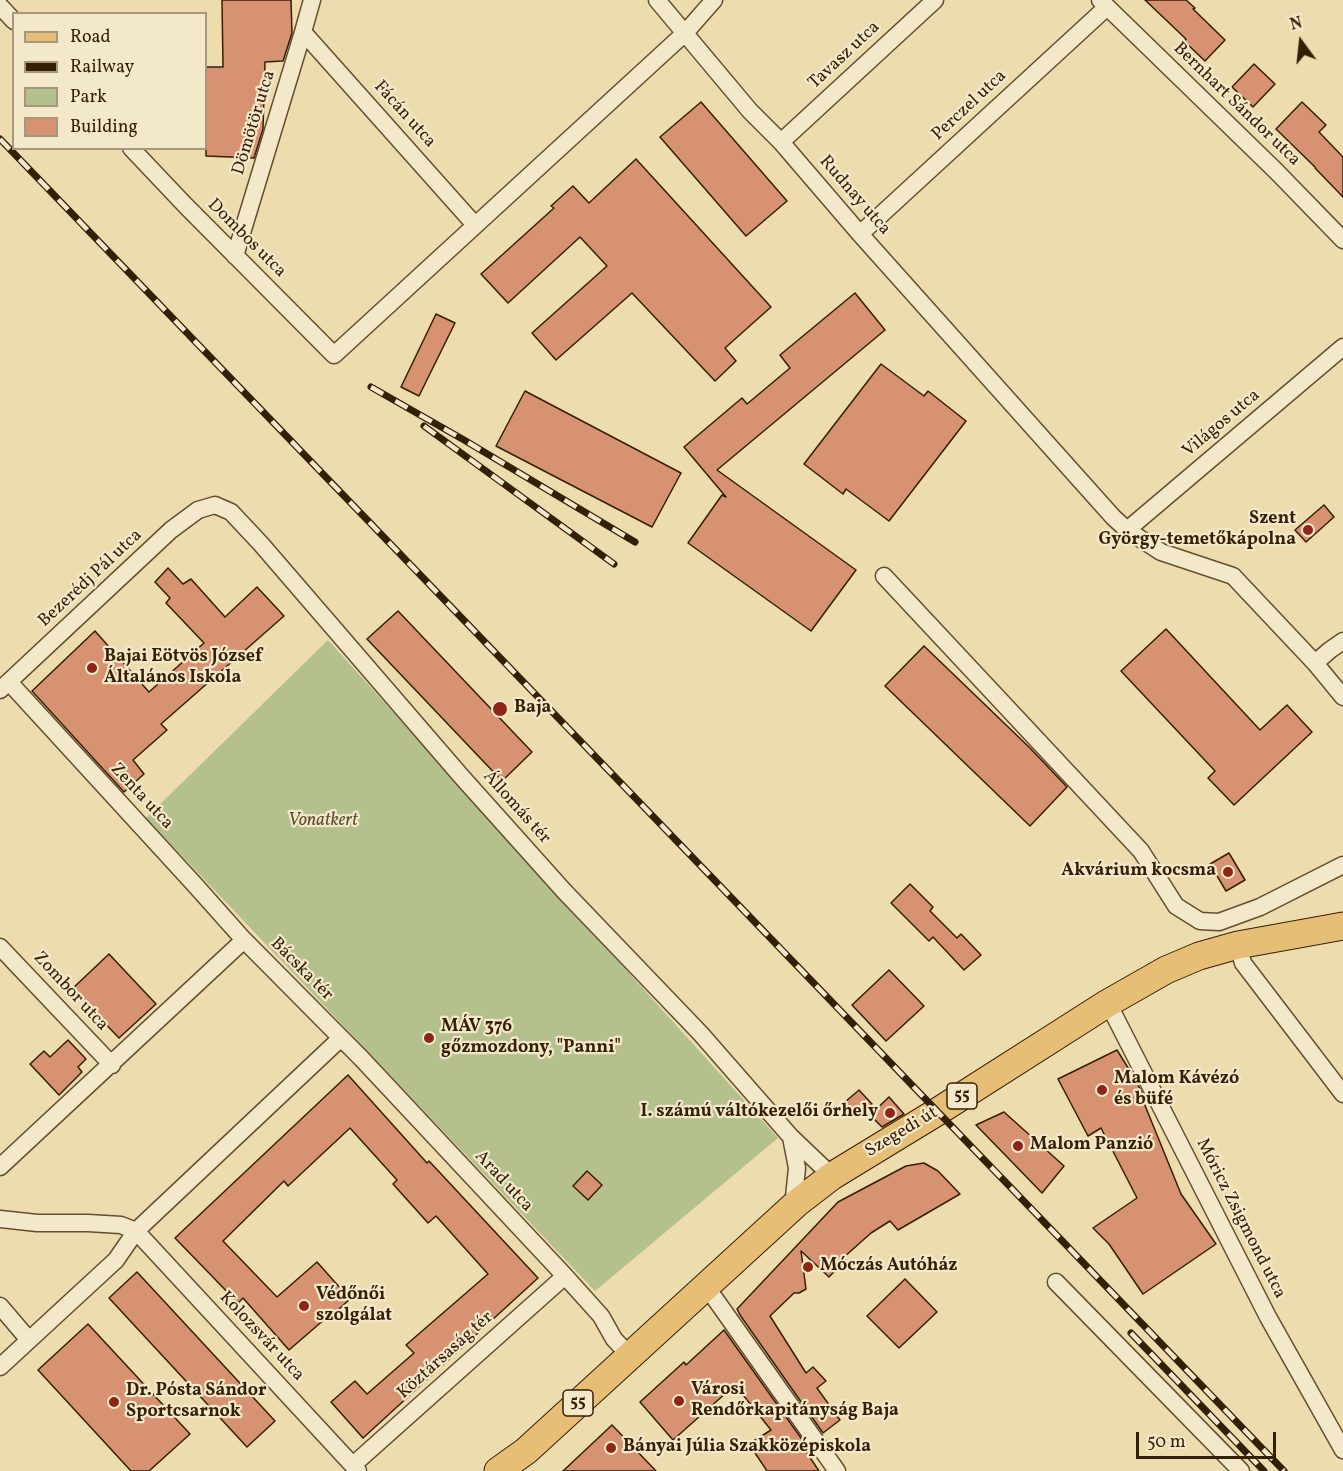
<!DOCTYPE html>
<meta charset="utf-8">
<style>
body{margin:0}
#map{position:relative;width:1343px;height:1471px;overflow:hidden;background:#eddcad;font-family:Vollkorn,serif}
canvas{display:block}
.legend{position:absolute;left:12px;top:12px;width:195px;height:138px;box-sizing:border-box;background:#f3e8ca;border:2px solid #a7987b;margin:0;padding:8px 10px;list-style:none;font-size:18px;color:#351f05}
.legend li{display:flex;align-items:center;gap:12px;height:30px}
.legend b{width:30px;border:2px solid #a7987b}
.north{position:absolute;left:1271px;top:12px;width:60px;height:60px;-webkit-text-stroke:4px #f3e8ca;paint-order:stroke;rotate:345deg;font-size:16px;font-weight:700;line-height:24px;text-align:center;color:#351f05}
.north::after{content:'';display:block;margin:auto;width:21px;height:27px;background:#351f05;clip-path:polygon(50% 0,100% 100%,50% 72%,0 100%)}
.scale{position:absolute;left:1136px;top:1432px;width:140px;height:27px;box-sizing:border-box;border:3px solid #351f05;border-top:0;padding-left:8px;font-size:18px;line-height:21px;white-space:nowrap;color:#351f05;-webkit-text-stroke:4px #f3e8ca;paint-order:stroke}
</style>
<div id="map">
<canvas width="1343" height="1471"></canvas>
<ul class="legend">
<li><b style="height:8px;background:#e6be76"></b>Road</li>
<li><b style="height:8px;background:#351f05"></b>Railway</li>
<li><b style="height:16px;background:#b5c18d"></b>Park</li>
<li><b style="height:16px;background:#d79271"></b>Building</li>
</ul>
<div class="north">N</div>
<div class="scale">50 m</div>
</div>
<script>
const ctx = document.querySelector('canvas').getContext('2d');
ctx.lineJoin = 'round';
function paint(path, color) {
  ctx.fillStyle = color;
  ctx.fill(path, 'evenodd');
}
function poly(rows) {
  const path = new Path2D();
  for (const r of rows) {
    path.moveTo(r[0], r[1]);
    for (let i = 2; i < r.length; i += 2) path.lineTo(r[i], r[i + 1]);
  }
  return path;
}
function stroke(path, color, width, dash) {
  ctx.strokeStyle = color;
  ctx.lineWidth = width;
  ctx.lineCap = dash ? 'butt' : 'round';
  ctx.setLineDash(dash || []);
  ctx.stroke(path);
}
function drawText(font, color, halo, rows, align = 'center') {
  ctx.font = font + ' Vollkorn,serif';
  ctx.lineWidth = 4.5;
  ctx.setLineDash([]);
  ctx.textBaseline = 'middle';
  ctx.strokeStyle = halo;
  ctx.fillStyle = color;
  for (const [text, x, y, turn = 0] of rows) {
    ctx.save();
    ctx.translate(x, y);
    ctx.rotate((+turn || 0) * Math.PI / 180);
    ctx.textAlign = isNaN(turn) ? turn : align;
    if (halo) ctx.strokeText(text, 0, 0);
    ctx.fillText(text, 0, 0);
    ctx.restore();
  }
}
const green = poly([
 [328,640,778,1138,595,1291,146,818]
]);
const building = poly([
 [222,0,291,0,292,33,283,61,265,62,263,129,254,158,206,156,206,67,223,67,222,0],
 [1145,0,1186,0,1195,8,1193,9,1225,40,1205,61,1184,41,1186,39,1145,0],
 [1254,64,1275,84,1253,107,1232,87,1254,64],
 [701,102,787,201,746,236,660,137,701,102],
 [1302,102,1326,125,1319,132,1343,157,1343,197,1315,168,1315,167,1276,129,1302,102],
 [636,159,771,307,725,348,736,361,715,381,632,293,556,360,532,333,607,266,580,237,508,303,481,274,554,208,551,206,573,186,589,203,636,159],
 [855,293,885,330,717,470,856,570,811,631,688,543,722,495,726,497,684,447,742,398,747,404,790,368,780,355,855,293],
 [436,314,455,323,419,396,401,387,436,314],
 [881,364,924,396,928,391,966,421,889,521,846,489,843,494,804,464,881,364],
 [525,391,681,473,652,527,496,446,525,391],
 [1324,505,1334,517,1306,542,1295,530,1324,505],
 [168,568,183,584,191,579,225,617,257,587,284,616,161,724,167,730,133,760,144,774,124,792,32,691,95,631,149,692,204,643,166,603,170,598,155,582,168,568],
 [398,611,532,752,502,781,367,639,398,611],
 [1166,629,1260,730,1287,705,1312,732,1234,805,1208,778,1215,771,1121,671,1166,629],
 [924,646,1030,748,1067,787,1030,826,885,686,924,646],
 [1229,853,1245,880,1226,891,1210,864,1229,853],
 [910,884,933,907,930,911,957,938,961,934,981,955,964,970,933,937,929,941,891,903,910,884],
 [109,954,156,1004,119,1038,72,989,109,954],
 [889,970,924,1006,886,1041,852,1005,889,970],
 [68,1040,86,1059,78,1067,82,1072,59,1095,30,1064,44,1051,50,1057,68,1040],
 [1117,1050,1135,1079,1146,1101,1144,1103,1181,1194,1216,1244,1143,1294,1109,1244,1093,1228,1137,1198,1101,1128,1088,1136,1058,1079,1117,1050],
 [348,1075,427,1163,429,1161,538,1278,363,1438,331,1402,355,1381,367,1394,414,1353,406,1345,488,1274,436,1216,428,1223,393,1184,397,1180,350,1128,288,1186,284,1181,223,1241,277,1297,317,1262,350,1299,327,1320,326,1318,289,1350,243,1298,238,1303,175,1238,348,1075],
 [859,1090,872,1104,858,1117,845,1102,859,1090],
 [889,1097,904,1114,882,1127,870,1115,889,1097],
 [1004,1112,1064,1166,1042,1193,976,1125,1004,1112],
 [924,1163,938,1171,960,1194,898,1230,890,1221,871,1233,843,1258,845,1260,829,1277,801,1251,806,1289,799,1293,794,1293,770,1316,806,1373,813,1367,826,1381,817,1388,840,1420,823,1433,740,1315,737,1309,838,1202,906,1166,924,1163],
 [587,1171,602,1185,588,1200,573,1186,587,1171],
 [137,1272,275,1421,247,1447,109,1298,137,1272],
 [905,1279,937,1312,899,1348,867,1316,905,1279],
 [88,1324,190,1434,149,1471,131,1471,38,1370,88,1324],
 [724,1330,806,1445,803,1447,819,1471,767,1471,749,1444,771,1430,735,1385,673,1440,640,1402,684,1362,686,1365,724,1330],
 [612,1425,656,1471,563,1471,612,1425]
]);
const street = poly([
 [657,0,750,111,781,142,860,234,1113,517,1127,530,1161,552,1233,576,1315,663,1343,697],
 [1100,0,1276,171,1343,240],
 [0,6,14,21],
 [303,32,475,225],
 [781,142,935,0],
 [131,148,185,205,334,355,685,33,714,0],
 [860,234,1107,7],
 [235,256,303,32,312,0],
 [1127,530,1343,347],
 [884,576,1141,851,1176,906,1200,921,1219,922,1260,907,1343,865],
 [1315,663,1330,650,1343,641],
 [9,682,195,885,244,940,361,1058,565,1276,601,1316,614,1339,630,1356],
 [0,690,171,530,198,510,215,505,231,512,261,544,461,776,564,891,701,1034,791,1137,832,1176],
 [1238,945,1243,963,1343,1094],
 [0,947,112,1065],
 [1108,1003,1268,1317,1343,1450],
 [791,1137,797,1168,793,1207],
 [0,1167,244,940],
 [0,1219,37,1223,88,1223,121,1225,136,1231,358,1471],
 [1056,1282,1241,1471],
 [706,1286,837,1471],
 [0,1306,29,1340],
 [0,1367,116,1260,136,1231,341,1038],
 [353,1465,565,1276]
]);
const primary = poly([
 [498,1471,526,1451,797,1203,832,1176,937,1112,1108,1003,1166,970,1199,956,1238,945,1343,926]
]);
const rail = poly([
 [0,139,1284,1471],
 [371,387,464,440,635,542],
 [424,426,614,564],
 [1131,1333,1264,1471]
]);
const markers = [
 [1308,530,6,"#8f2418"],
 [92,668,6,"#8f2418"],
 [500,709,8,"#8f2418"],
 [1228,872,6,"#8f2418"],
 [429,1038,6,"#8f2418"],
 [1102,1090,6,"#8f2418"],
 [890,1113,6,"#8f2418"],
 [1018,1146,6,"#8f2418"],
 [808,1267,6,"#8f2418"],
 [304,1306,6,"#8f2418"],
 [679,1401,6,"#8f2418"],
 [114,1402,6,"#8f2418"],
 [611,1448,6,"#8f2418"]
];
const shields = [
 [962,1096,30],
 [578,1403,30]
];
const shieldNames = [
 ["55",962,1096],
 ["55",578,1403]
];
const streetNames = [
 ["Tavasz utca",845,56,-43],
 ["Bernhart Sándor utca",1236,105,44],
 ["Perczel utca",970,106,-43],
 ["Fácán utca",404,115,48],
 ["Dömötör utca",255,123,-73],
 ["Rudnay utca",854,196,49],
 ["Dombos utca",246,239,45],
 ["Világos utca",1222,424,-40],
 ["Bezerédj Pál utca",91,579,-43],
 ["Zenta utca",141,797,47],
 ["Állomás tér",516,808,48],
 ["Bácska tér",301,970,45],
 ["Zombor utca",70,992,47],
 ["Szegedi út",902,1133,-31],
 ["Arad utca",503,1182,47],
 ["Móricz Zsigmond utca",1240,1219,63],
 ["Kolozsvár utca",261,1337,47],
 ["Köztársaság tér",446,1356,-42]
];
const poiNames = [
 ["Szent",1296,520,"right"],
 ["György-temetőkápolna",1296,541,"right"],
 ["Bajai Eötvös József",104,658],
 ["Általános Iskola",104,679],
 ["Baja",514,709],
 ["Akvárium kocsma",1216,872,"right"],
 ["MÁV 376",441,1028],
 ["gőzmozdony, \"Panni\"",441,1049],
 ["Malom Kávézó",1114,1080],
 ["és büfé",1114,1101],
 ["I. számú váltókezelői őrhely",878,1113,"right"],
 ["Malom Panzió",1030,1146],
 ["Móczás Autóház",820,1267],
 ["Védőnői",316,1296],
 ["szolgálat",316,1317],
 ["Városi",691,1391],
 ["Rendőrkapitányság Baja",691,1412],
 ["Dr. Pósta Sándor",126,1392],
 ["Sportcsarnok",126,1413],
 ["Bányai Júlia Szakközépiskola",623,1448]
];
const parkNames = [
 ["Vonatkert",323,822]
];
paint(green, '#b5c18d');
paint(building, '#d79271');
stroke(building, '#351f05', 1.5);
stroke(street, '#634e2f', 19);
stroke(primary, '#351f05', 29);
stroke(street, '#f3e8ca', 16);
stroke(primary, '#e6be76', 27);
stroke(rail, '#351f05', 7);
stroke(rail, '#f3e8ca', 4.5, [14]);
for (const [x, y, r, color] of markers) {
  const dot = new Path2D();
  dot.arc(x, y, r, 0, 2 * Math.PI);
  ctx.fillStyle = color;
  ctx.fill(dot);
  stroke(dot, '#f3e8ca', 2);
}
for (const [x, y, w] of shields) {
  const box = new Path2D();
  box.roundRect(x - w / 2, y - 13, w, 26, 4.5);
  ctx.fillStyle = '#f3e8ca';
  ctx.fill(box);
  stroke(box, '#351f05', 1.5);
}
drawText('bold 16px', '#351f05', null, shieldNames);
drawText('18px', '#351f05', '#f3e8ca', streetNames);
drawText('bold 18px', '#351f05', '#f3e8ca', poiNames, 'left');
drawText('italic 18px', '#5b502e', '#f3e8ca', parkNames);
</script>
